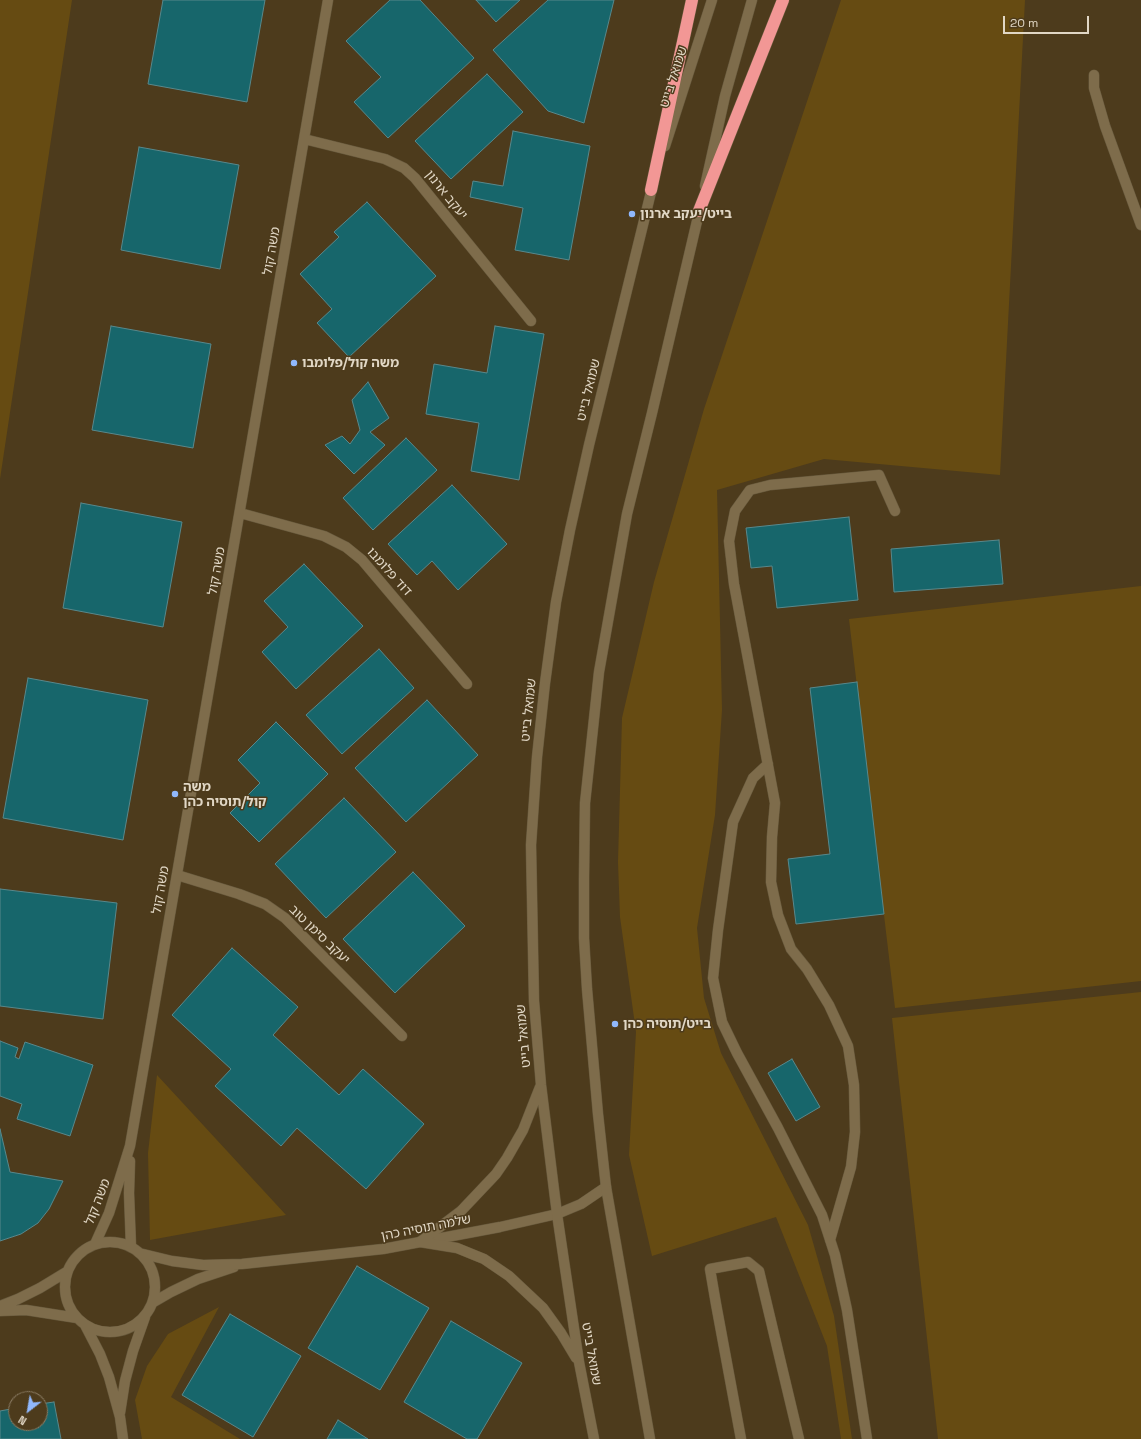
<!DOCTYPE html>
<meta charset="utf-8">
<style>
body{margin:0}
#map{position:relative;width:1141px;height:1439px;overflow:hidden;background:#4d3b1c;font-family:"Space Grotesk",sans-serif}
canvas{display:block}
.north{position:absolute;left:8px;top:1391px;width:40px;height:40px;box-sizing:border-box;background:#4d3b1c;border:1px solid #887960;border-radius:50%;rotate:211deg;font-size:11px;font-weight:700;line-height:16px;text-align:center;color:#e1d7c5}
.north::after{content:'';display:block;margin:auto;width:14px;height:18px;background:#90b8fd;clip-path:polygon(50% 0,100% 100%,50% 72%,0 100%)}
.scale{position:absolute;left:1003px;top:16px;width:86px;height:18px;box-sizing:border-box;border:2px solid #e1d7c5;border-top:0;padding-left:5px;font-size:12px;line-height:14px;white-space:nowrap;color:#e1d7c5;-webkit-text-stroke:3px #4d3b1c;paint-order:stroke}
</style>
<div id="map">
<canvas width="1141" height="1439"></canvas>
<div class="north">N</div>
<div class="scale">20 m</div>
</div>
<script>
const ctx = document.querySelector('canvas').getContext('2d');
ctx.lineJoin = 'round';
function paint(path, color) {
  ctx.fillStyle = color;
  ctx.fill(path, 'evenodd');
}
function poly(rows) {
  const path = new Path2D();
  for (const r of rows) {
    if (r.length === 3) {
      path.moveTo(r[0] + r[2], r[1]);
      path.arc(r[0], r[1], r[2], 0, 2 * Math.PI);
      continue;
    }
    path.moveTo(r[0], r[1]);
    for (let i = 2; i < r.length; i += 2) path.lineTo(r[i], r[i + 1]);
  }
  return path;
}
function stroke(path, color, width, dash) {
  ctx.strokeStyle = color;
  ctx.lineWidth = width;
  ctx.lineCap = dash ? 'butt' : 'round';
  ctx.setLineDash(dash || []);
  ctx.stroke(path);
}
function drawText(font, color, halo, rows, align = 'center') {
  ctx.font = font + ' "Space Grotesk","Noto Sans Hebrew",sans-serif';
  ctx.lineWidth = 3;
  ctx.setLineDash([]);
  ctx.textBaseline = 'middle';
  ctx.strokeStyle = halo;
  ctx.fillStyle = color;
  for (const [text, x, y, turn = 0] of rows) {
    ctx.save();
    ctx.translate(x, y);
    ctx.rotate((+turn || 0) * Math.PI / 180);
    ctx.textAlign = isNaN(turn) ? turn : align;
    if (halo) ctx.strokeText(text, 0, 0);
    ctx.fillText(text, 0, 0);
    ctx.restore();
  }
}
const green = poly([
 [0,0,72,0,0,479],
 [841,0,1025,0,1000,475,824,459,717,490,722,710,715,815,697,928,704,998,721,1053,808,1225,834,1316,852,1439,841,1439,827,1346,776,1217,652,1256,629,1155,636,1032,620,917,618,862,622,718,654,582,704,409],
 [1141,586,1141,981,895,1008,849,619],
 [1141,992,1141,1439,938,1439,892,1018],
 [157,1075,286,1215,150,1240,148,1153],
 [219,1307,171,1397,240,1439,142,1439,135,1400,147,1366,168,1334]
]);
const building = poly([
 [163,0,265,0,247,102,148,84,163,0],
 [390,0,420,0,474,58,388,138,354,102,381,77,346,41,390,0],
 [476,0,520,0,496,22,476,0],
 [548,0,614,0,584,123,548,111,493,50,548,0],
 [487,74,523,112,451,179,415,141,487,74],
 [513,131,590,146,569,260,515,250,523,208,470,197,473,181,503,186,513,131],
 [139,147,239,165,220,269,121,250,139,147],
 [367,202,436,276,349,357,317,323,332,309,300,274,339,237,334,232,367,202],
 [111,326,211,344,193,448,92,430,111,326],
 [495,326,544,334,519,480,471,471,479,423,426,414,434,364,487,373,495,326],
 [368,382,389,418,370,432,385,445,354,474,325,445,342,436,350,444,360,430,352,400,368,382],
 [406,438,437,470,373,530,343,498,406,438],
 [452,485,507,544,458,590,432,561,417,575,388,544,452,485],
 [81,503,182,522,163,627,63,608,81,503],
 [849,517,858,600,777,608,772,566,751,568,746,528,849,517],
 [999,540,1003,584,894,592,891,549,999,540],
 [304,564,363,626,296,689,262,652,288,627,264,601,304,564],
 [379,649,414,688,342,754,306,715,379,649],
 [28,678,148,700,123,840,3,818,28,678],
 [857,682,884,914,796,924,788,859,830,854,810,688,857,682],
 [427,700,478,755,406,822,355,768,427,700],
 [276,722,328,774,259,842,230,813,260,783,238,760,276,722],
 [344,798,396,852,326,918,275,864,344,798],
 [413,872,465,926,395,993,343,939,413,872],
 [0,889,117,903,103,1019,0,1006,0,889],
 [232,948,298,1007,273,1035,339,1095,363,1069,424,1124,366,1189,297,1128,281,1146,215,1086,231,1069,172,1015,232,948],
 [0,1041,18,1048,15,1057,19,1059,25,1042,93,1065,70,1136,17,1119,22,1104,0,1096,0,1041],
 [792,1059,820,1107,796,1121,768,1073,792,1059],
 [0,1129,10,1172,63,1181,49,1209,38,1223,21,1234,0,1241,0,1129],
 [357,1266,429,1308,380,1390,308,1348,357,1266],
 [230,1314,301,1356,253,1437,182,1395,230,1314],
 [451,1321,522,1363,477,1439,467,1439,404,1402,451,1321],
 [54,1402,61,1439,0,1439,0,1411,16,1408,16,1423,40,1423,40,1404,54,1402],
 [338,1420,368,1439,327,1439,338,1420]
]);
const lane = poly([
 [1094,75,1094,88,1105,126,1141,225],
 [768,764,753,778,733,822,718,930,713,978,722,1022,737,1053,778,1128,822,1215,835,1255,847,1310,867,1439],
 [830,1240,851,1167,855,1132,854,1085,848,1046,829,1005,807,969,791,949,778,915,771,882,772,837,775,803,734,584,729,541,735,511,750,490,770,485,879,475,895,511],
 [741,1439,716,1304,710,1269,748,1262,759,1271,799,1439]
]);
const street = poly([
 [304,139,385,159,404,168,415,178,531,321],
 [240,513,324,536,346,547,362,560,467,684],
 [177,875,239,894,265,904,285,918,402,1036],
 [130,1161,129,1193,131,1247],
 [110,1287,45],
 [95,1244,109,1213,130,1146,328,0],
 [139,1253,172,1261,203,1265,242,1264,383,1249,500,1227,557,1214,581,1204,606,1187],
 [152,1303,171,1292,198,1279,234,1267],
 [0,1306,18,1299,40,1288,68,1271],
 [0,1311,26,1310,77,1318],
 [85,1325,100,1354,109,1377,120,1417,123,1439],
 [120,1413,125,1381,133,1351,145,1317]
]);
const secondary = poly([
 [665,146,712,0],
 [705,186,725,96,752,0],
 [420,1242,457,1248,484,1259,509,1276,543,1308,561,1333,576,1358],
 [420,1242,461,1211,496,1174,507,1158,523,1130,540,1087],
 [594,1439,579,1362,557,1214,541,1085,534,1001,531,845,537,757,545,683,556,602,570,530,589,445,653,184],
 [650,1439,606,1187,598,1114,587,989,584,938,584,878,585,803,599,672,627,514,652,413,701,204]
]);
const highway = poly([
 [651,190,692,0],
 [699,211,783,0]
]);
const markers = [
 [632,214,4,"#90b8fd"],
 [294,363,4,"#90b8fd"],
 [175,794,4,"#90b8fd"],
 [615,1024,4,"#90b8fd"]
];
const streetNames = [
 ["שמואל בייט",674,77,-72],
 ["יעקב ארנון",446,195,51],
 ["משה קול",272,251,-80],
 ["שמואל בייט",589,390,-76],
 ["משה קול",217,571,-80],
 ["דוד פלומבו",389,572,48],
 ["שמואל בייט",529,710,-84],
 ["משה קול",161,890,-80],
 ["יעקב סימן טוב",319,935,44],
 ["שמואל בייט",524,1036,-95],
 ["משה קול",98,1202,-69],
 ["שלמה תוסיה כהן",426,1228,-11],
 ["שמואל בייט",591,1354,80]
];
const poiNames = [
 ["בייט/יעקב ארנון",640,214],
 ["משה קול/פלומבו",302,363],
 ["משה",183,787],
 ["קול/תוסיה כהן",183,802],
 ["בייט/תוסיה כהן",623,1024]
];
paint(green, '#664b12');
paint(building, '#17666b');
stroke(building, '#58888c', 1);
stroke(lane, '#66583c', 11);
stroke(street, '#66583c', 11);
stroke(secondary, '#66583c', 11);
stroke(highway, '#66583c', 13);
stroke(lane, '#7e6c4b', 10);
stroke(street, '#7e6c4b', 10);
stroke(secondary, '#7e6c4b', 10);
stroke(highway, '#f29795', 12);
for (const [x, y, r, color] of markers) {
  const dot = new Path2D();
  dot.arc(x, y, r, 0, 2 * Math.PI);
  ctx.fillStyle = color;
  ctx.fill(dot);
  stroke(dot, '#4d3b1c', 1.5);
}
drawText('13px', '#e1d7c5', '#4d3b1c', streetNames);
drawText('bold 13px', '#e1d7c5', '#4d3b1c', poiNames, 'left');
</script>
